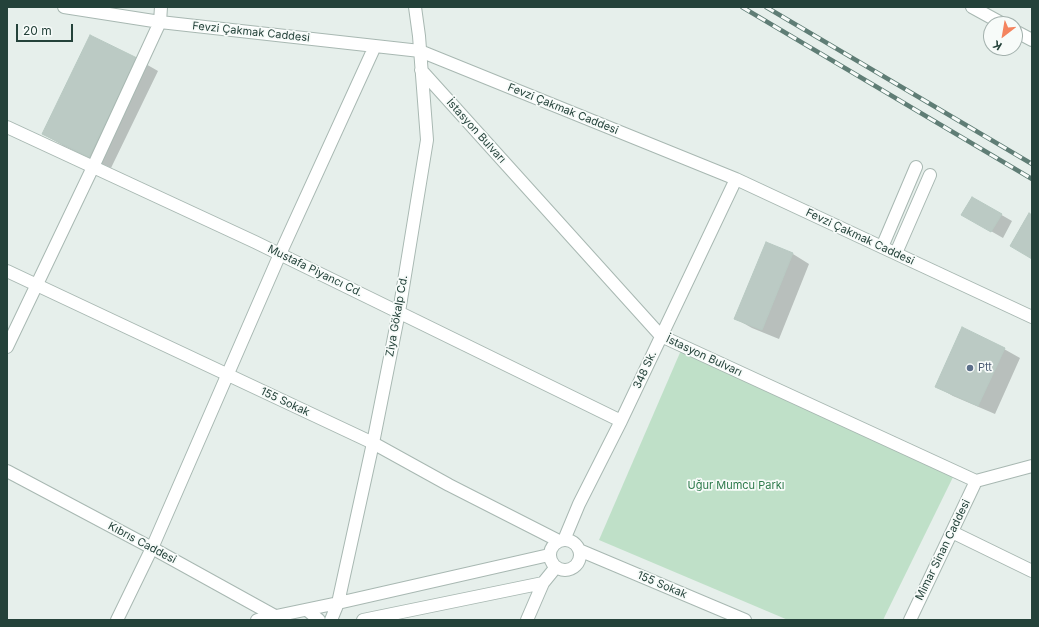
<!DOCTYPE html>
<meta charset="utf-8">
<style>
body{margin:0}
#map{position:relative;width:1039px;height:627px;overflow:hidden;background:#e6efeb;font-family:Inter,sans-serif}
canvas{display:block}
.frame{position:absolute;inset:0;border:8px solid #24423a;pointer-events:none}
.north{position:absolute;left:983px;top:16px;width:40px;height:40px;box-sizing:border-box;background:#f7fbf9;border:1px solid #a3b1ad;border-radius:50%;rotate:211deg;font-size:11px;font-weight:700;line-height:16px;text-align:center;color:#24423a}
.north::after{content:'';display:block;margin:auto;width:14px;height:18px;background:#f4845f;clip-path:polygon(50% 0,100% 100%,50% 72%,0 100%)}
.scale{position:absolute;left:16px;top:24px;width:57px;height:18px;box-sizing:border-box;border:2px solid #24423a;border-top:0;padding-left:5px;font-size:12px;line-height:14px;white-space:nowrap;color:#24423a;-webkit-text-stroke:3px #f7fbf9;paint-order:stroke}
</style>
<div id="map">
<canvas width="1039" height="627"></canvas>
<div class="frame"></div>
<div class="north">K</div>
<div class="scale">20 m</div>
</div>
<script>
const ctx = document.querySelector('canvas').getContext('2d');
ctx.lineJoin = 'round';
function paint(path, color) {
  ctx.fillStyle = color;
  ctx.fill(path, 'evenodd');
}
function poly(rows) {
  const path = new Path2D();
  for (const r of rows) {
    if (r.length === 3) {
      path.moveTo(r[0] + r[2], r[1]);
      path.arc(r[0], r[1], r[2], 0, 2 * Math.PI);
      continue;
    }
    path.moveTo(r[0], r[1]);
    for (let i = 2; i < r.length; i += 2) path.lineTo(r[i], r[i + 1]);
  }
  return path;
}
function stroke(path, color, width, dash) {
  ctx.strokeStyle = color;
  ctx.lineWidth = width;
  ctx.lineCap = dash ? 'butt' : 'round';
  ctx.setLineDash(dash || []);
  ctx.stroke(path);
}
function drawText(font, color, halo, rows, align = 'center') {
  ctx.font = font + ' Inter,sans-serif';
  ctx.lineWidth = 3.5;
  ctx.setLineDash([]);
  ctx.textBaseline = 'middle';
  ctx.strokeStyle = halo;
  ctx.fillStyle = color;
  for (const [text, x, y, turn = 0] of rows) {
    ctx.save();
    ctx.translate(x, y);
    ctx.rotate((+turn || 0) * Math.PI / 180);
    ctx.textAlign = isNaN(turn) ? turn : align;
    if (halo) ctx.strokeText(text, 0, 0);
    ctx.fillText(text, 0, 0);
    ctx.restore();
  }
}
const green = poly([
 [682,348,955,473,883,620,788,620,599,540]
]);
const shadow = poly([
 [137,59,158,71,111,168,64,146,43,134],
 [972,198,1012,221,1003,238,963,215],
 [766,243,793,254,809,264,779,339,752,328,736,319],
 [1004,349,1020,358,995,414,953,396,937,387]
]);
const building = poly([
 [90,35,137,58,89,157,42,134,90,35],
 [972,197,1002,214,991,232,961,215,972,197],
 [1029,213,1032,215,1032,259,1010,246,1029,213],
 [766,242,793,253,762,330,734,319,766,242],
 [962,327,1005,348,978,406,935,387,962,327]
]);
const minor = poly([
 [64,7,160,22,420,51,736,179,1032,317],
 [972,7,1003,24],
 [1015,31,1032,40],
 [421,70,661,336,976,481,1032,466],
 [7,127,255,242,621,421],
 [882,247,916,167],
 [896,253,930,175],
 [7,271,373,443,449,485,559,541],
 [7,347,93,167,160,22,161,7],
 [7,471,152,548,275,616],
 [952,532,1032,571],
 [565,555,15],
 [564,540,579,504,621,421,736,179],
 [579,550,745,620],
 [307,610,319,620],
 [117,620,152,548,280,254,375,46],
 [257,620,338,603,549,555],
 [331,620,338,603,373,443,399,312,427,140,419,36,415,7],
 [363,620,543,583],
 [527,620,543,583,556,567],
 [910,620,976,481]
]);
const rail = poly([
 [742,7,1032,179],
 [766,7,1032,164]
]);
const markers = [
 [970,368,4,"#5c6f8a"]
];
const streetNames = [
 ["Fevzi Çakmak Caddesi",251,32,6],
 ["Fevzi Çakmak Caddesi",563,109,22],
 ["İstasyon Bulvarı",476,131,48],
 ["Fevzi Çakmak Caddesi",860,237,25],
 ["Mustafa Piyancı Cd.",315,271,26],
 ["Ziya Gökalp Cd.",397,316,-80],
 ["İstasyon Bulvarı",704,356,25],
 ["348 Sk.",645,370,-65],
 ["155 Sokak",285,402,25],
 ["Kıbrıs Caddesi",142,543,28],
 ["Mimar Sinan Caddesi",943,550,-64],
 ["155 Sokak",662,585,23]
];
const serviceNames = [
 ["Ptt",978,368]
];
const parkNames = [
 ["Uğur Mumcu Parkı",736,486]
];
paint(green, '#bfe0c8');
paint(shadow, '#0003');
paint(building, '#bbcac4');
stroke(building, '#b8c9c2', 1);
stroke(minor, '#a8b8b2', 14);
stroke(minor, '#fff', 12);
stroke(rail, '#5f7d75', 4.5);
stroke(rail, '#f7fbf9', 3, [9]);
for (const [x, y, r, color] of markers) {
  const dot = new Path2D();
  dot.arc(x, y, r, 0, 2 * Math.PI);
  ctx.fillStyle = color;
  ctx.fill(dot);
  stroke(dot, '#f7fbf9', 1.5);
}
drawText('11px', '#24423a', '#f7fbf9', streetNames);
drawText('11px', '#4e5e75', '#f7fbf9', serviceNames, 'left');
drawText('11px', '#2d7a4b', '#f7fbf9', parkNames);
</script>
